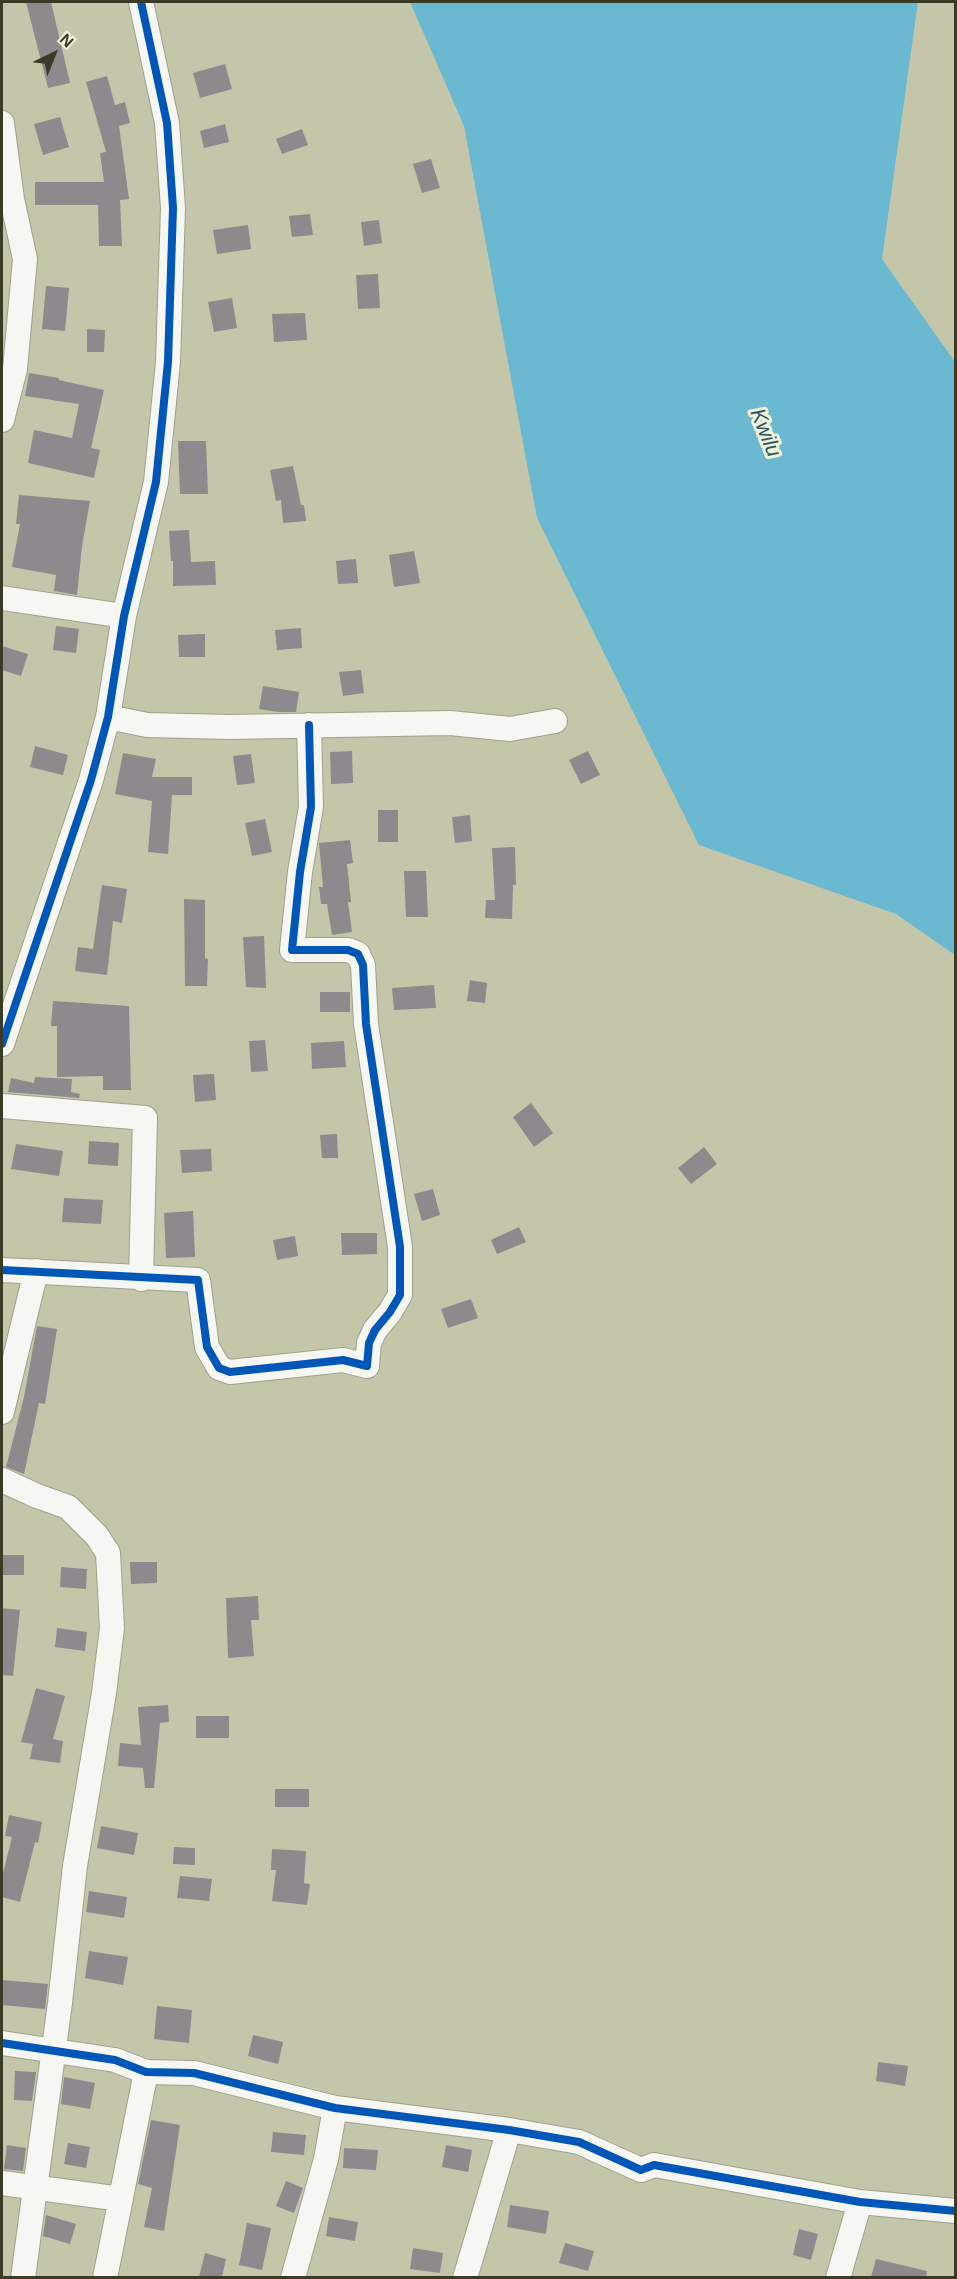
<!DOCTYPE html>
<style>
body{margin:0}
#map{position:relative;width:957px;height:2279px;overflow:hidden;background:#c4c6aa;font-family:Arial,sans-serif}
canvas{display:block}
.frame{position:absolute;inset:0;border:3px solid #3a3b25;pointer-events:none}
.north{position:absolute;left:24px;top:24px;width:60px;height:60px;-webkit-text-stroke:4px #eff2d6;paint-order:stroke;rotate:43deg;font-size:16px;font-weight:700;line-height:24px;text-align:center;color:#3a3b25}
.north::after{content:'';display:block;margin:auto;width:21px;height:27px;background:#3a3b25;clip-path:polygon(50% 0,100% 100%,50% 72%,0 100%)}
</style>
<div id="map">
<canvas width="957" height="2279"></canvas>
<div class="frame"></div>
<div class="north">N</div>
</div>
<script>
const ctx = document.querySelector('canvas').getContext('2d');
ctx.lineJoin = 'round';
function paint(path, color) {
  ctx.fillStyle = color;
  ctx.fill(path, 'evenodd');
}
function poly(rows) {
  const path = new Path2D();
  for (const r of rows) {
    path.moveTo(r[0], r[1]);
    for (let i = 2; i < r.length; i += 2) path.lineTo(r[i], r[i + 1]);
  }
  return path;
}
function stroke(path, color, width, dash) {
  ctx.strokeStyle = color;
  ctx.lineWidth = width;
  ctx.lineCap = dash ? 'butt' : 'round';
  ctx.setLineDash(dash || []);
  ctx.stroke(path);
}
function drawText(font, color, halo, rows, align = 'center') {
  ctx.font = font + ' Arial,sans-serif';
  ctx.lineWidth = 6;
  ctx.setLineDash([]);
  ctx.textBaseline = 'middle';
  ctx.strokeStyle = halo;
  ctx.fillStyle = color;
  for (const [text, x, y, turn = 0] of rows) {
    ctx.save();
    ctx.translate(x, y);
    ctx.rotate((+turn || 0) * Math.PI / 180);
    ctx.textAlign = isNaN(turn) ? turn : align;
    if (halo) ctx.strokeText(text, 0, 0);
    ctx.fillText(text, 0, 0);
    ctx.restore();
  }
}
const water = poly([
 [410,2,918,2,882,259,955,362,955,955,896,914,699,845,537,518,464,126]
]);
const building = poly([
 [26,2,51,2,70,83,48,88],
 [225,64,232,89,200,98,193,73],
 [107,76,115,105,125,102,130,123,119,126,129,199,120,200,122,246,99,246,98,205,35,205,35,182,104,182,100,153,106,152,86,82],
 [60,117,69,147,43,155,34,124],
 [225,124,229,142,204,148,200,131],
 [302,129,308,145,282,154,276,139],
 [431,159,440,188,422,193,413,164],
 [310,214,313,235,292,237,289,216],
 [379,220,382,243,364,246,361,222],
 [248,225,251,249,217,254,213,230],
 [378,274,380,308,358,309,356,275],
 [46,286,69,288,65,331,42,329],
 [232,298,237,328,214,332,208,302],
 [305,313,307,340,274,342,272,314],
 [87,329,105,330,104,352,87,352],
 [29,373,59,378,59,380,104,390,91,448,100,450,94,478,28,463,34,430,72,438,79,404,25,396],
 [178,441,206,441,208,494,180,494],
 [293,466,301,505,304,505,306,521,283,523,281,500,276,501,270,470],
 [19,495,90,501,82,546,77,595,54,591,56,575,12,567,20,524,16,524],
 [189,530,191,562,215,561,216,585,173,586,173,561,171,561,169,531],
 [414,551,420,583,394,587,389,555],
 [356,559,358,583,338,584,336,561],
 [56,626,79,629,76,653,53,650],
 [301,628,302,648,277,650,275,630],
 [205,634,205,657,179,657,178,635],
 [2,646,28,654,21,676,2,670],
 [361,670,364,693,343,696,339,672],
 [263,686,299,692,296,712,278,712,259,709],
 [35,746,68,755,63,775,30,767],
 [352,751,353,783,331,784,330,752],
 [588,751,600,775,581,784,569,760],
 [123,753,156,759,152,777,192,777,192,795,172,795,168,854,148,852,152,801,115,794],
 [251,754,255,783,237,785,233,756],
 [378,810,398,810,398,842,378,842],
 [470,815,472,841,455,843,452,817],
 [265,819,272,852,252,856,245,823],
 [350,840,353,863,347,864,351,902,348,902,352,932,332,935,327,904,321,904,319,887,323,887,319,843],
 [515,847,516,885,513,885,512,919,485,918,486,900,495,900,492,848],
 [404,871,426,871,428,917,406,917],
 [102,885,127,889,122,923,113,921,107,975,75,971,78,947,93,949],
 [184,899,205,900,205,958,208,959,207,986,185,986],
 [264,936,266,988,246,987,243,937],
 [470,980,487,983,485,1003,467,1001],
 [434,985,436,1008,394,1010,392,988],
 [320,992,350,992,350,1012,320,1012],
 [53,1001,129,1006,131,1090,103,1090,103,1076,57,1077,57,1026,51,1026],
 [265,1040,268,1071,251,1072,249,1041],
 [344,1041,346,1067,312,1069,311,1043],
 [214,1074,216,1100,195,1102,193,1075],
 [35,1077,72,1079,71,1092,80,1094,79,1098,8,1092,11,1078,34,1083],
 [531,1103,553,1133,534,1147,513,1117],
 [337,1134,338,1158,322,1158,320,1135],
 [89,1141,119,1143,118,1166,88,1164],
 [16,1144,63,1151,59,1176,11,1169],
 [704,1147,717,1164,691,1184,678,1168],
 [211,1149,212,1171,182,1173,180,1150],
 [433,1189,440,1215,422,1221,414,1194],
 [64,1198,103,1200,101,1224,62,1222],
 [193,1211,195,1257,166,1258,164,1213],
 [519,1227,526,1242,497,1254,491,1240],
 [341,1233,377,1233,377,1254,342,1255],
 [295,1236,298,1256,277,1260,273,1240],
 [471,1299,478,1318,448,1328,441,1309],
 [37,1326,57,1329,45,1404,39,1403,24,1474,6,1467,24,1397],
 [2,1555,24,1555,24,1575,2,1575],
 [130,1562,157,1562,157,1583,131,1584],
 [61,1567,87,1569,86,1589,60,1587],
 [258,1596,259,1620,251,1620,254,1656,228,1658,226,1598],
 [2,1608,20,1610,13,1676,2,1675],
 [57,1628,87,1632,85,1651,55,1647],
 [36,1688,65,1696,53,1739,63,1741,60,1763,30,1759,33,1744,21,1742],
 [168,1705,169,1722,160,1723,154,1788,145,1788,143,1768,118,1766,120,1743,141,1745,138,1707],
 [196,1716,229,1716,229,1738,196,1738],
 [275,1789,309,1789,309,1807,275,1807],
 [9,1815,42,1822,38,1843,35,1842,20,1902,2,1897,2,1877,12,1837,5,1836],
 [101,1826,138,1833,134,1855,97,1848],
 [174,1847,195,1848,195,1865,173,1864],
 [272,1849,306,1851,304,1883,310,1884,307,1905,272,1901,276,1870,271,1870],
 [180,1876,212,1879,209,1901,177,1898],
 [89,1891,127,1897,124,1918,86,1912],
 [89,1951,128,1957,123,1985,85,1978],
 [2,1980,48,1984,45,2009,2,2005],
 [157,2006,192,2010,189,2043,154,2039],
 [253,2035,283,2042,278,2064,248,2056],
 [878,2062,908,2066,905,2086,876,2081],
 [15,2071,36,2072,32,2101,14,2100],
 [64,2077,95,2083,90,2109,61,2104],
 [151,2120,180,2125,164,2231,144,2227,152,2188,138,2184],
 [273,2132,306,2135,304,2155,271,2152],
 [68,2143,90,2147,86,2168,64,2164],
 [7,2145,26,2148,23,2171,4,2169],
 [446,2145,472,2150,468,2172,442,2167],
 [344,2148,378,2150,376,2170,343,2168],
 [286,2181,303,2188,294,2213,276,2206],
 [510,2205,549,2211,546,2234,507,2227],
 [46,2215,76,2224,70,2244,43,2236],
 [329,2217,358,2222,355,2241,326,2236],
 [247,2223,271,2228,262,2270,239,2265],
 [799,2229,818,2234,811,2260,793,2255],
 [565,2243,594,2251,588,2271,559,2263],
 [413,2248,443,2253,440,2273,410,2269],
 [205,2253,226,2259,222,2277,199,2277],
 [876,2259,927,2271,926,2277,871,2277]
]);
const street = poly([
 [2,123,12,199,25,259,15,369,2,420],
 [2,598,124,616],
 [108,717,147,725,230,727,450,723,510,729,555,721],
 [2,1044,91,780,108,717,124,616,156,482,168,362,173,208,167,123,141,2],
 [2,1106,145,1118,141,1279],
 [2,1270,198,1280,207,1347,219,1368,230,1372,343,1360,367,1366,369,1343,375,1330,390,1312,400,1295,400,1247,366,1024,363,965,358,954,348,950,292,950,300,872,311,807,309,725],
 [2,1412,36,1271],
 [2,1480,37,1496,68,1507,97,1536,108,1553,112,1628,104,1693,75,1866,60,2003,23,2278],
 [2,2043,115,2060,146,2072,194,2073,335,2108,509,2130,579,2142,641,2170,654,2165,860,2202,956,2211],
 [2,2183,121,2199],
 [105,2278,146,2072],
 [293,2278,326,2159,335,2108],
 [465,2278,509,2130],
 [838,2278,860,2202]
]);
const cycleway = poly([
 [2,1044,91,780,108,717,124,616,156,482,168,362,173,208,167,123,141,2],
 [2,1270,198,1280,207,1347,219,1368,230,1372,343,1360,367,1366,369,1343,375,1330,390,1312,400,1295,400,1247,366,1024,363,965,358,954,348,950,292,950,300,872,311,807,309,725],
 [2,2043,115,2060,146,2072,194,2073,335,2108,509,2130,579,2142,641,2170,654,2165,860,2202,956,2211]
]);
const waterNames = [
 ["Kwilu",765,433,68]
];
paint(water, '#6bb8d1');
paint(building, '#8c8a8c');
stroke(street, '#a0a18b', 26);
stroke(street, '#f6f6f2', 24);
stroke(cycleway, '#0057b8', 8);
drawText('italic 21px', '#29566b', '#eff2d6', waterNames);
</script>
